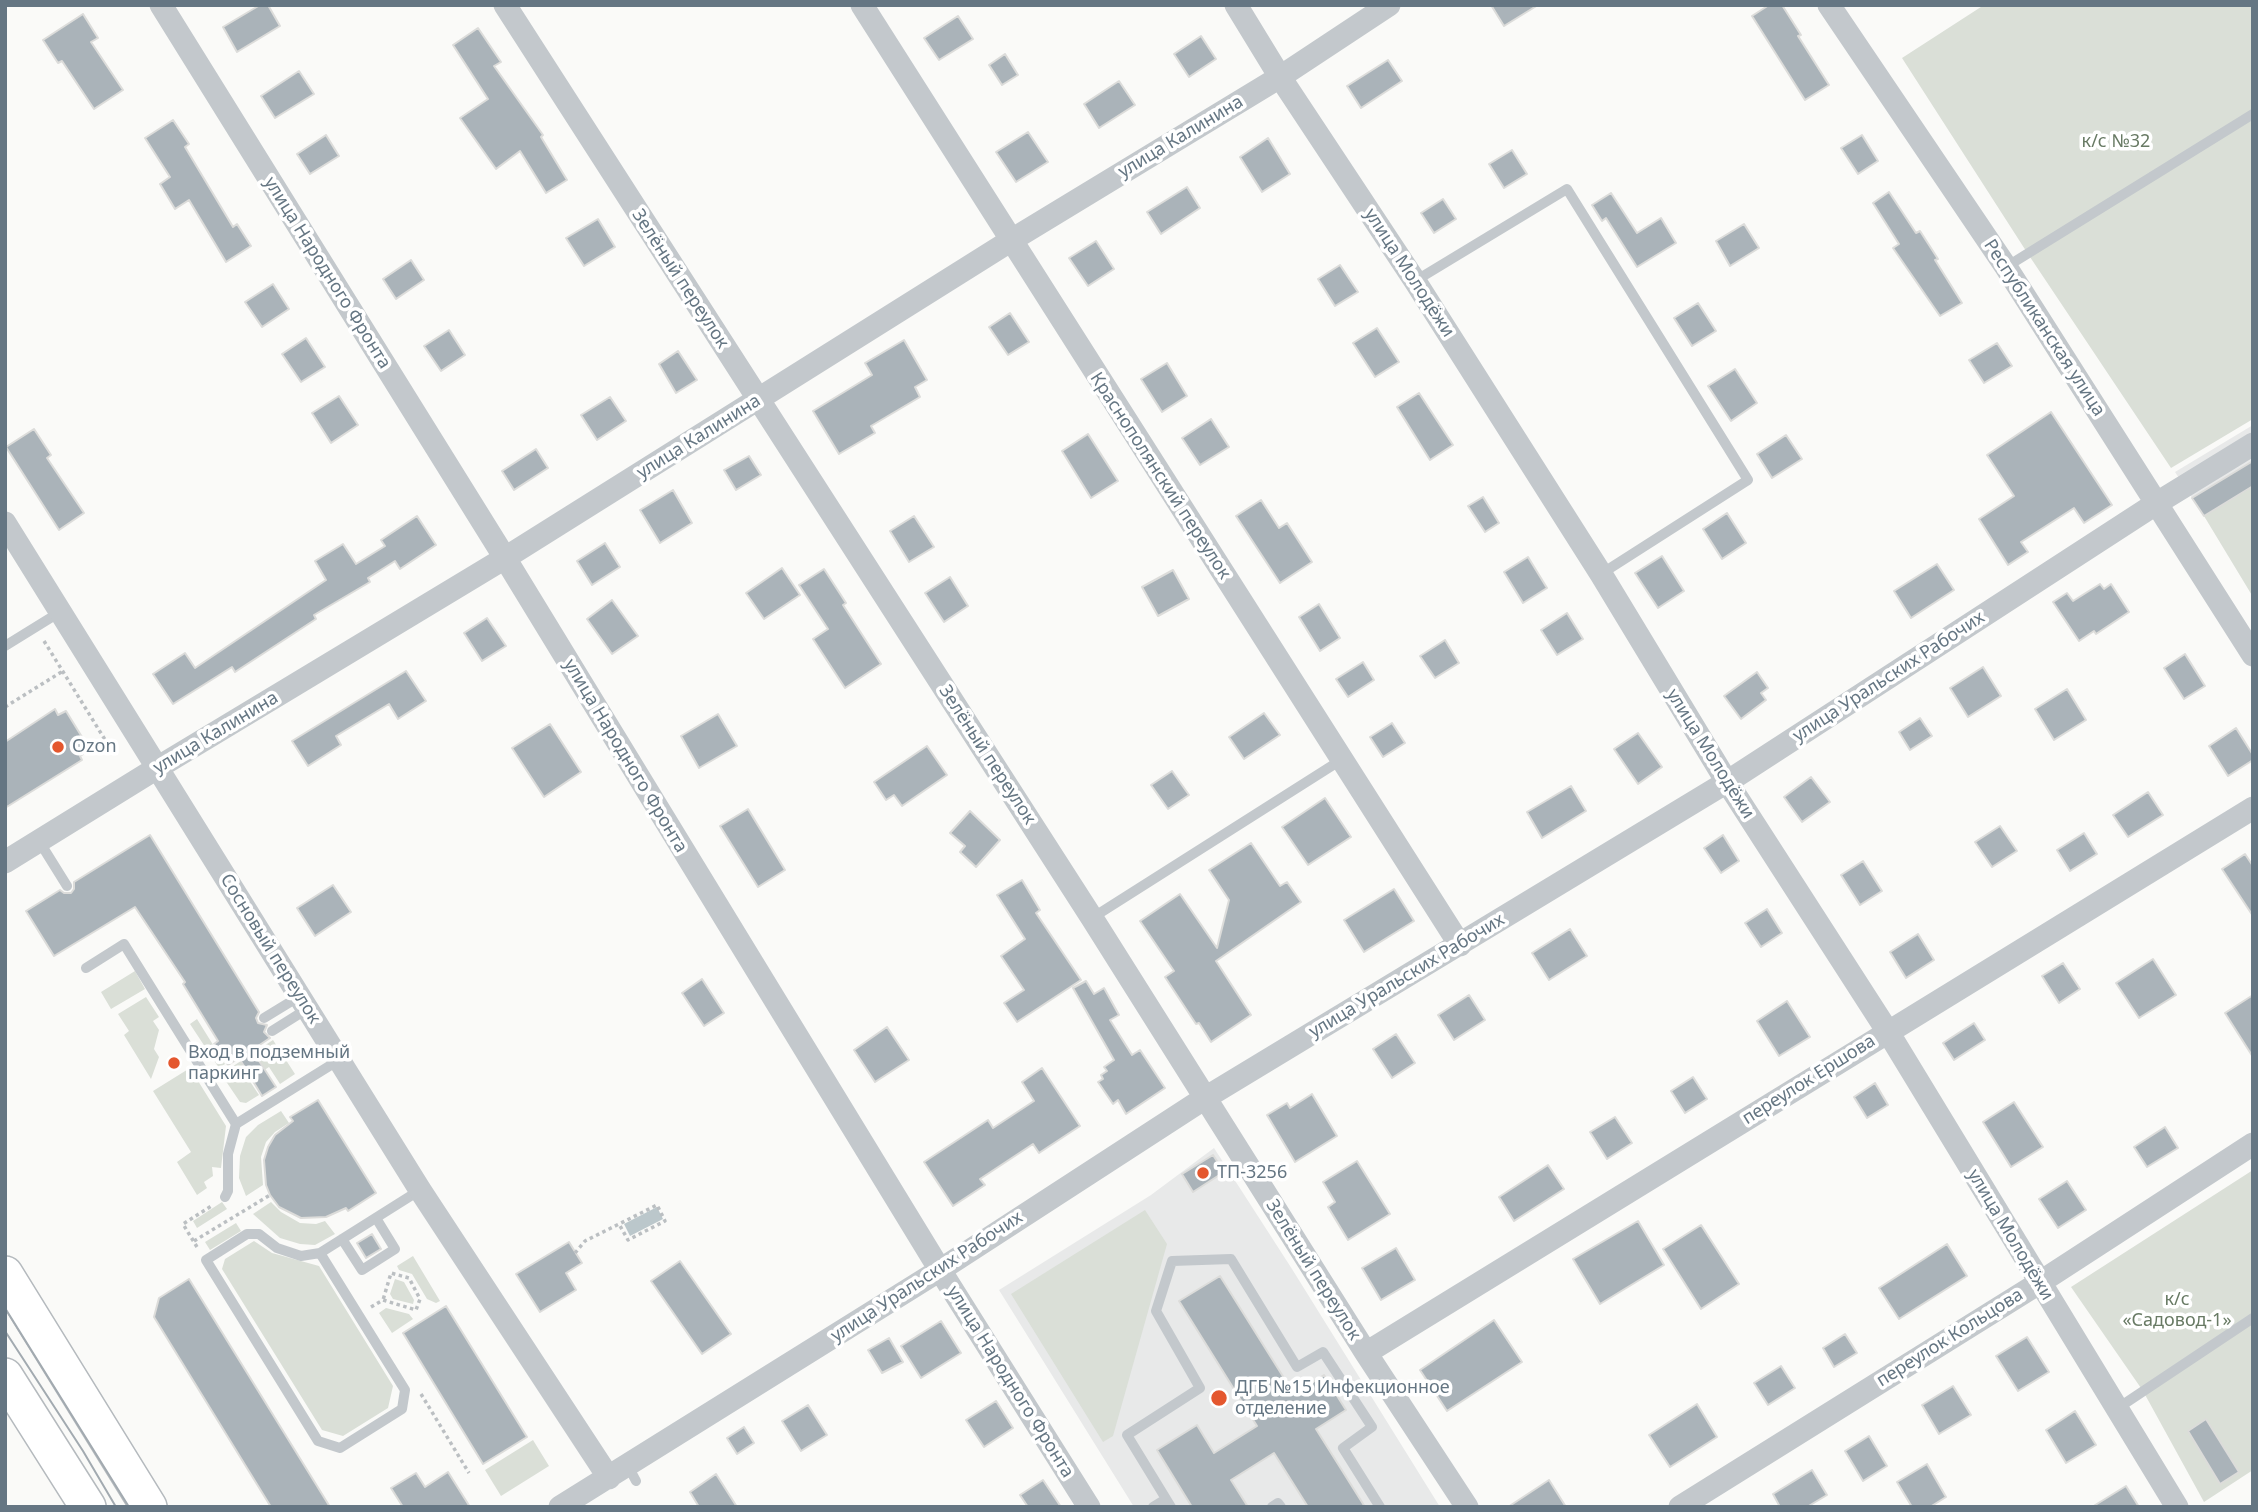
<!DOCTYPE html>
<meta charset="utf-8">
<style>
body{margin:0}
#map{position:relative;width:2258px;height:1512px;overflow:hidden;background:#fafaf8;font-family:"Noto Sans",sans-serif}
canvas{display:block}
.frame{position:absolute;inset:0;border:7px solid #657683;pointer-events:none}
</style>
<div id="map">
<canvas width="2258" height="1512"></canvas>
<div class="frame"></div>
</div>
<script>
const ctx = document.querySelector('canvas').getContext('2d');
ctx.lineJoin = 'round';
function paint(path, color) {
  ctx.fillStyle = color;
  ctx.fill(path, 'evenodd');
}
function poly(rows) {
  const path = new Path2D();
  for (const r of rows) {
    path.moveTo(r[0], r[1]);
    for (let i = 2; i < r.length; i += 2) path.lineTo(r[i], r[i + 1]);
  }
  return path;
}
function stroke(path, color, width, dash) {
  ctx.strokeStyle = color;
  ctx.lineWidth = width;
  ctx.lineCap = dash ? 'butt' : 'round';
  ctx.setLineDash(dash || []);
  ctx.stroke(path);
}
function drawText(font, color, halo, rows, align = 'center') {
  ctx.font = font + ' "Noto Sans",sans-serif';
  ctx.lineWidth = 7;
  ctx.setLineDash([]);
  ctx.textBaseline = 'middle';
  ctx.strokeStyle = halo;
  ctx.fillStyle = color;
  for (const [text, x, y, turn = 0] of rows) {
    ctx.save();
    ctx.translate(x, y);
    ctx.rotate((+turn || 0) * Math.PI / 180);
    ctx.textAlign = isNaN(turn) ? turn : align;
    if (halo) ctx.strokeText(text, 0, 0);
    ctx.fillText(text, 0, 0);
    ctx.restore();
  }
}
const built = poly([
 [2253,425,2253,486,2204,516,2175,472],
 [1214,1148,1292,1269,1440,1507,1134,1507,999,1290,1151,1195]
]);
const green = poly([
 [1984,5,2253,5,2253,419,2171,468,2028,254,1902,58],
 [2253,486,2253,597,2204,516],
 [135,971,145,989,111,1009,101,992],
 [146,997,159,1017,153,1021,159,1030,154,1049,159,1057,151,1079,124,1035,129,1031,118,1014],
 [197,1019,225,1064,219,1068,190,1024],
 [273,1040,295,1074,280,1084,269,1067,249,1080,259,1095,246,1103,240,1102,221,1074],
 [190,1068,226,1126,221,1168,212,1167,213,1176,204,1182,207,1188,197,1195,177,1162,191,1152,153,1091],
 [281,1111,289,1123,275,1132,266,1142,261,1157,263,1185,246,1196,239,1178,240,1156,246,1137,258,1125],
 [2253,1170,2253,1470,2204,1502,2143,1391,2071,1287],
 [222,1202,227,1209,197,1228,193,1221],
 [271,1202,281,1212,300,1223,316,1224,325,1221,335,1234,315,1245,300,1244,280,1238,253,1214],
 [1145,1210,1167,1244,1113,1436,1103,1442,1011,1294],
 [236,1223,241,1231,210,1250,205,1242],
 [254,1241,272,1253,319,1266,393,1386,388,1408,343,1436,322,1430,222,1269,225,1259],
 [413,1256,440,1301,436,1303,427,1299,412,1274,399,1270,397,1266],
 [395,1279,404,1282,414,1300,413,1304,393,1299,390,1294],
 [386,1308,409,1314,413,1319,392,1333,379,1313],
 [533,1440,549,1466,501,1496,485,1470]
]);
const water = poly([
 [657,1207,663,1219,630,1236,624,1224]
]);
const building = poly([
 [260,5,268,5,280,26,237,52,223,27,260,5],
 [1491,5,1538,5,1504,26,1491,5],
 [1769,5,1782,5,1801,35,1798,36,1829,85,1805,100,1752,16,1769,5],
 [83,14,98,38,91,42,123,90,94,109,62,61,58,63,43,40,83,14],
 [958,16,973,39,939,60,924,38,958,16],
 [478,28,501,62,494,66,543,135,541,137,567,180,546,193,520,151,496,169,460,118,488,99,453,45,478,28],
 [1201,36,1216,59,1189,77,1174,54,1201,36],
 [1005,54,1018,75,1002,85,989,65,1005,54],
 [1388,60,1402,81,1361,108,1347,86,1388,60],
 [299,71,314,94,275,118,261,96,299,71],
 [1119,81,1135,105,1099,128,1084,104,1119,81],
 [173,120,189,144,185,147,233,227,237,224,251,246,226,262,189,200,175,209,160,184,170,177,145,138,173,120],
 [1028,132,1048,162,1016,182,996,152,1028,132],
 [326,135,339,156,310,174,297,154,326,135],
 [1862,135,1878,161,1858,174,1841,148,1862,135],
 [1268,138,1290,174,1262,192,1240,157,1268,138],
 [1512,150,1527,174,1504,188,1489,164,1512,150],
 [1187,187,1200,208,1161,234,1147,212,1187,187],
 [1889,192,1916,233,1920,231,1938,259,1935,260,1962,303,1940,316,1893,248,1899,244,1873,203,1889,192],
 [1611,193,1637,233,1661,218,1676,243,1637,267,1606,218,1602,221,1592,205,1611,193],
 [1443,199,1456,219,1434,233,1421,213,1443,199],
 [598,219,615,247,584,266,566,238,598,219],
 [1744,224,1759,248,1730,266,1716,241,1744,224],
 [1096,241,1114,269,1088,286,1069,258,1096,241],
 [411,260,424,280,396,299,383,279,411,260],
 [1340,265,1358,292,1335,306,1318,279,1340,265],
 [273,284,289,309,262,327,245,302,273,284],
 [1698,303,1716,331,1692,346,1674,318,1698,303],
 [1010,313,1029,342,1008,355,989,327,1010,313],
 [1377,328,1399,362,1375,377,1353,343,1377,328],
 [449,330,465,355,441,371,424,346,449,330],
 [306,338,325,367,301,382,282,354,306,338],
 [904,340,927,380,915,387,920,397,871,426,875,433,839,454,813,411,872,375,865,363,904,340],
 [1997,343,2012,366,1984,383,1969,360,1997,343],
 [678,351,697,380,676,393,659,364,678,351],
 [1167,363,1187,396,1162,412,1141,379,1167,363],
 [1735,369,1757,403,1731,421,1708,386,1735,369],
 [1419,393,1453,445,1430,460,1397,407,1419,393],
 [339,396,358,425,331,443,312,413,339,396],
 [610,397,626,421,597,440,581,415,610,397],
 [2051,412,2112,505,2084,523,2074,508,2021,542,2028,552,2008,565,1979,519,2014,496,1987,455,2051,412],
 [1211,419,1229,447,1200,465,1182,438,1211,419],
 [34,429,51,455,47,458,84,513,59,530,6,447,34,429],
 [1088,434,1118,481,1091,498,1062,451,1088,434],
 [1786,435,1802,459,1772,478,1757,454,1786,435],
 [536,449,548,468,514,490,502,471,536,449],
 [749,456,761,475,736,490,724,470,749,456],
 [2253,461,2253,486,2204,516,2192,498,2253,461],
 [673,490,692,523,660,543,640,510,673,490],
 [1483,497,1499,523,1485,532,1468,506,1483,497],
 [1261,500,1279,528,1287,523,1312,562,1280,583,1236,516,1261,500],
 [1727,513,1746,543,1722,559,1703,529,1727,513],
 [417,516,436,545,400,569,395,561,368,578,370,582,314,615,316,619,235,672,232,667,173,704,153,674,185,653,195,668,326,580,315,561,343,544,356,564,385,546,381,540,417,516],
 [914,516,934,547,909,562,890,531,914,516],
 [605,543,620,567,592,585,577,561,605,543],
 [1662,556,1684,591,1658,608,1635,573,1662,556],
 [1528,557,1547,588,1523,603,1504,572,1528,557],
 [1937,564,1954,590,1911,618,1894,591,1937,564],
 [782,568,800,595,764,619,746,593,782,568],
 [824,569,846,603,843,605,881,664,845,688,813,639,828,629,799,585,824,569],
 [1173,570,1189,599,1158,616,1142,587,1173,570],
 [950,577,968,606,944,622,925,593,950,577],
 [2100,584,2104,589,2111,584,2129,612,2096,634,2094,631,2079,641,2053,602,2067,593,2073,601,2100,584],
 [612,600,638,636,612,654,587,619,612,600],
 [1319,604,1340,638,1320,651,1299,617,1319,604],
 [1567,613,1583,639,1557,655,1541,630,1567,613],
 [487,618,506,646,482,661,464,633,487,618],
 [1445,640,1459,663,1435,678,1420,656,1445,640],
 [2185,654,2205,686,2184,699,2164,668,2185,654],
 [1363,662,1374,680,1348,697,1336,679,1363,662],
 [1983,667,2001,696,1968,717,1950,688,1983,667],
 [406,671,426,701,398,719,389,704,336,736,341,745,308,766,292,741,406,671],
 [1757,672,1768,688,1761,693,1766,700,1741,719,1724,696,1757,672],
 [2067,689,2086,720,2054,740,2035,709,2067,689],
 [55,709,58,715,66,711,90,750,80,756,82,760,5,808,5,742,55,709],
 [1264,713,1280,735,1244,759,1229,737,1264,713],
 [718,714,737,746,699,768,681,736,718,714],
 [1920,718,1932,736,1910,750,1899,732,1920,718],
 [1392,723,1405,743,1383,757,1370,737,1392,723],
 [550,724,581,772,544,797,512,748,550,724],
 [2236,728,2253,755,2253,760,2228,776,2209,746,2236,728],
 [1638,733,1662,767,1638,784,1614,749,1638,733],
 [927,746,947,775,902,806,894,795,886,800,874,782,927,746],
 [1172,771,1189,795,1168,809,1151,785,1172,771],
 [1811,777,1830,802,1802,822,1784,797,1811,777],
 [1571,786,1586,811,1542,838,1527,812,1571,786],
 [2148,792,2163,815,2128,837,2113,815,2148,792],
 [1325,798,1351,837,1308,865,1282,827,1325,798],
 [748,809,785,870,758,887,720,826,748,809],
 [970,811,1000,840,976,867,960,852,965,846,950,833,970,811],
 [2000,826,2017,851,1992,867,1975,842,2000,826],
 [2084,833,2097,854,2070,871,2057,850,2084,833],
 [150,835,259,1012,256,1018,258,1023,267,1025,264,1032,270,1038,252,1050,276,1087,262,1096,239,1058,228,1065,214,1044,218,1041,183,984,185,982,135,907,54,956,26,911,60,890,64,893,71,893,74,889,74,882,150,835],
 [1723,835,1739,861,1721,873,1704,848,1723,835],
 [1251,843,1280,886,1287,882,1301,902,1216,961,1251,1015,1211,1042,1199,1023,1196,1024,1165,977,1174,971,1140,921,1180,894,1217,948,1229,900,1209,870,1251,843],
 [2245,854,2253,866,2253,916,2222,869,2245,854],
 [1863,861,1882,891,1860,905,1841,875,1863,861],
 [1022,880,1040,910,1036,913,1081,980,1017,1022,1004,1003,1024,990,1001,956,1025,939,997,895,1022,880],
 [333,885,351,912,315,936,297,908,333,885],
 [1394,889,1414,921,1364,952,1344,920,1394,889],
 [1767,909,1782,933,1761,947,1745,923,1767,909],
 [1570,929,1587,956,1549,980,1532,953,1570,929],
 [1918,934,1934,960,1906,978,1890,952,1918,934],
 [2153,959,2176,995,2139,1018,2116,983,2153,959],
 [2063,963,2080,989,2059,1003,2042,976,2063,963],
 [702,979,724,1013,704,1026,682,993,702,979],
 [1086,981,1094,994,1104,988,1119,1015,1110,1020,1132,1055,1140,1050,1165,1088,1126,1114,1118,1100,1113,1104,1098,1082,1103,1079,1101,1075,1107,1071,1104,1067,1114,1060,1073,988,1086,981],
 [1469,995,1485,1020,1454,1040,1438,1015,1469,995],
 [2253,995,2253,1057,2225,1013,2253,995],
 [1787,1001,1810,1037,1779,1056,1757,1021,1787,1001],
 [1974,1023,1985,1040,1954,1060,1943,1043,1974,1023],
 [887,1027,909,1060,875,1082,854,1050,887,1027],
 [1396,1034,1415,1063,1392,1078,1373,1049,1396,1034],
 [1042,1068,1080,1126,1039,1153,1033,1144,980,1179,985,1185,953,1206,924,1162,988,1120,993,1128,1034,1101,1022,1082,1042,1068],
 [1693,1077,1707,1099,1685,1113,1671,1091,1693,1077],
 [1875,1083,1888,1105,1867,1118,1854,1097,1875,1083],
 [1312,1094,1337,1136,1295,1162,1267,1115,1287,1103,1290,1108,1312,1094],
 [318,1100,376,1193,348,1211,346,1208,326,1217,301,1218,279,1207,270,1195,266,1185,264,1160,268,1147,275,1135,293,1121,290,1117,318,1100],
 [2014,1102,2043,1147,2011,1167,1983,1122,2014,1102],
 [1615,1117,1632,1143,1607,1159,1590,1132,1615,1117],
 [2165,1127,2178,1148,2147,1167,2134,1147,2165,1127],
 [1213,1155,1224,1172,1193,1192,1182,1174,1213,1155],
 [1357,1161,1390,1214,1348,1240,1328,1207,1335,1202,1323,1182,1357,1161],
 [1548,1165,1564,1189,1514,1221,1499,1197,1548,1165],
 [2067,1181,2086,1210,2058,1228,2039,1199,2067,1181],
 [1638,1221,1664,1265,1600,1304,1573,1259,1638,1221],
 [1701,1225,1739,1284,1701,1309,1663,1249,1701,1225],
 [372,1234,381,1249,366,1258,357,1243,372,1234],
 [569,1242,582,1263,566,1273,576,1290,540,1312,516,1274,569,1242],
 [1947,1244,1967,1276,1899,1319,1879,1288,1947,1244],
 [1396,1248,1415,1280,1381,1300,1362,1268,1396,1248],
 [680,1261,731,1334,702,1354,651,1281,680,1261],
 [1220,1276,1294,1394,1324,1375,1346,1410,1316,1429,1365,1507,1308,1507,1274,1453,1231,1480,1248,1507,1192,1507,1157,1450,1197,1425,1214,1453,1257,1426,1179,1301,1220,1276],
 [189,1279,330,1507,271,1507,154,1317,159,1298,189,1279],
 [446,1306,527,1437,483,1464,403,1333,446,1306],
 [1494,1320,1522,1362,1447,1411,1420,1370,1494,1320],
 [941,1321,961,1353,921,1378,901,1346,941,1321],
 [1845,1334,1857,1353,1834,1367,1823,1348,1845,1334],
 [2027,1337,2049,1372,2018,1391,1996,1356,2027,1337],
 [889,1338,903,1362,882,1373,868,1350,889,1338],
 [1781,1366,1795,1388,1768,1405,1754,1383,1781,1366],
 [1953,1386,1971,1415,1939,1434,1922,1405,1953,1386],
 [996,1401,1013,1428,984,1447,966,1420,996,1401],
 [1697,1404,1717,1437,1670,1467,1649,1435,1697,1404],
 [808,1405,827,1435,801,1451,782,1421,808,1405],
 [2075,1411,2096,1445,2066,1463,2046,1430,2075,1411],
 [2206,1419,2239,1472,2220,1484,2188,1431,2206,1419],
 [744,1427,754,1443,737,1454,727,1438,744,1427],
 [1869,1436,1887,1466,1863,1481,1845,1451,1869,1436],
 [1927,1464,1946,1497,1930,1507,1912,1507,1897,1482,1927,1464],
 [1812,1470,1827,1495,1807,1507,1780,1507,1773,1494,1812,1470],
 [448,1472,470,1507,403,1507,391,1488,416,1473,425,1487,448,1472],
 [716,1474,737,1507,699,1507,690,1492,716,1474],
 [1043,1480,1061,1507,1028,1507,1020,1495,1043,1480],
 [1549,1480,1566,1507,1508,1507,1549,1480],
 [2126,1486,2139,1507,2092,1507,2126,1486]
]);
const path = poly([
 [44,641,112,751],
 [5,707,63,671],
 [194,1241,270,1195],
 [197,1247,183,1224,213,1205],
 [575,1253,585,1241,619,1224,628,1240,665,1221,657,1205,619,1224],
 [371,1307,383,1300,416,1310,420,1299,409,1278,391,1273,383,1300],
 [421,1394,469,1473]
]);
const service = poly([
 [2006,267,2253,114],
 [1415,281,1567,189,1748,480,1601,574],
 [5,646,60,612],
 [39,841,67,886],
 [1092,918,1341,760],
 [86,968,124,944,236,1124],
 [264,1018,300,996],
 [272,1031,307,1009],
 [225,1197,228,1191,228,1154,236,1124,339,1060],
 [342,1239,362,1270,395,1249,376,1218],
 [320,1253,405,1390,402,1409,340,1448,318,1441,206,1260,247,1234,259,1234,277,1248,301,1256,320,1253,420,1190],
 [2118,1408,2253,1318],
 [628,1466,636,1481],
 [1153,1507,1166,1499],
 [1171,1507,1127,1435,1200,1388,1156,1311,1172,1261,1231,1259,1297,1367,1323,1352,1372,1427,1343,1448,1380,1507],
 [1272,1507,1278,1503,1281,1507]
]);
const minor = poly([
 [161,5,505,558,940,1270,1089,1507],
 [505,5,1092,918,1366,1353,1467,1507],
 [862,5,1460,945],
 [1236,5,1280,77,1415,281,1601,574,1727,782,1888,1032,2177,1507],
 [1829,5,2006,267,2253,655],
 [5,523,420,1190,609,1478],
 [5,862,157,768,505,558,1010,241,1280,77,1389,5],
 [1366,1353,2253,808],
 [560,1507,940,1270,1205,1098,1727,782,2157,503,2253,444],
 [1680,1507,2039,1283,2253,1144]
]);
const primary = poly([
 [5,1274,149,1507],
 [5,1376,88,1507]
]);
const tram = poly([
 [5,1308,129,1507],
 [5,1331,83,1451,116,1507]
]);
const markers = [
 [58,747,7,"#e4572e"],
 [174,1063,7,"#e4572e"],
 [1203,1173,7,"#e4572e"],
 [1219,1398,9,"#e4572e"]
];
const streetNames = [
 ["улица Калинина",1181,137,-31],
 ["улица Народного Фронта",327,273,58],
 ["улица Молодёжи",1409,273,57],
 ["Зелёный переулок",680,279,57],
 ["Республиканская улица",2044,328,57],
 ["улица Калинина",699,437,-32],
 ["Краснополянский переулок",1160,476,57],
 ["улица Уральских Рабочих",1889,677,-33],
 ["улица Калинина",216,733,-31],
 ["улица Молодёжи",1710,754,58],
 ["Зелёный переулок",987,755,57],
 ["улица Народного Фронта",625,756,59],
 ["Сосновый переулок",270,949,58],
 ["улица Уральских Рабочих",1407,976,-31],
 ["переулок Ершова",1809,1080,-32],
 ["улица Молодёжи",2010,1235,59],
 ["Зелёный переулок",1313,1270,58],
 ["улица Уральских Рабочих",927,1277,-33],
 ["переулок Кольцова",1950,1338,-32],
 ["улица Народного Фронта",1010,1382,58]
];
const parkNames = [
 ["к/с №32",2116,142],
 ["к/с",2177,1300],
 ["«Садовод-1»",2177,1321]
];
const poiNames = [
 ["Ozon",72,747],
 ["Вход в подземный",188,1053],
 ["паркинг",188,1074],
 ["ТП-3256",1217,1173],
 ["ДГБ №15 Инфекционное",1235,1388],
 ["отделение",1235,1409]
];
paint(built, '#e8e9e9');
paint(green, '#dadfd7');
paint(water, '#bbc7cb');
paint(building, '#aab3b9');
stroke(building, '#dcdcda', 2);
stroke(primary, '#b5babe', 38);
stroke(path, '#bbbfc2', 3.5, [3.5, 3.5]);
stroke(service, '#c3c8cc', 10);
stroke(minor, '#c3c8cc', 23);
stroke(primary, '#fff', 35);
stroke(tram, '#a2aab0', 2);
for (const [x, y, r, color] of markers) {
  const dot = new Path2D();
  dot.arc(x, y, r, 0, 2 * Math.PI);
  ctx.fillStyle = color;
  ctx.fill(dot);
  stroke(dot, '#fff', 2.5);
}
drawText('18px', '#657683', '#fff', streetNames);
drawText('18px', '#687a64', '#fff', parkNames);
drawText('18px', '#657683', '#fff', poiNames, 'left');
</script>
